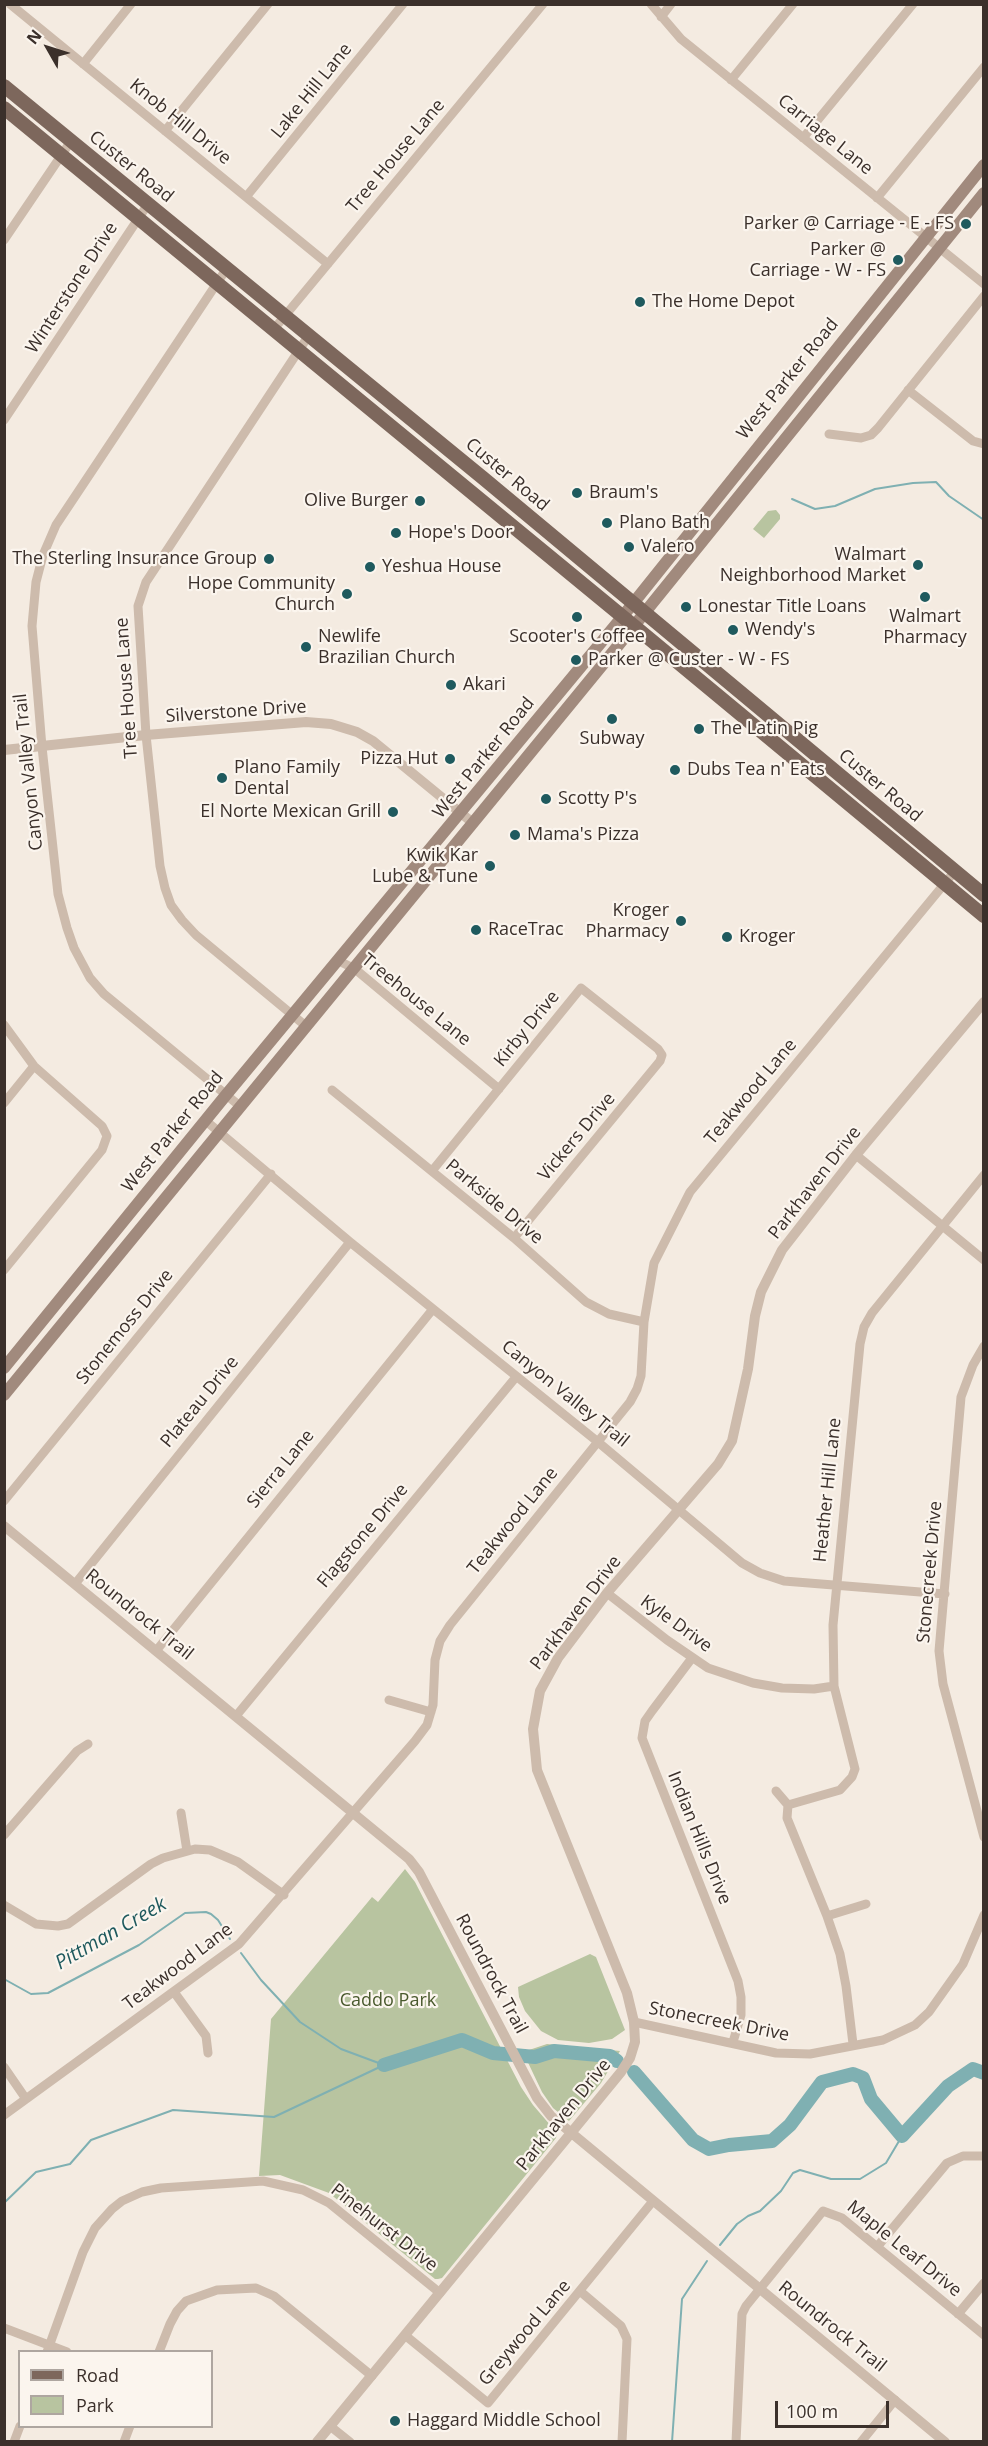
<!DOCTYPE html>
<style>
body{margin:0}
#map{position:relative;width:988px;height:2446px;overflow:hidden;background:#f4ebe1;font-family:"Open Sans",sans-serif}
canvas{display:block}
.frame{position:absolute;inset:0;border:6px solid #3b302b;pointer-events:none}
.legend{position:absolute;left:18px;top:2350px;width:195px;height:78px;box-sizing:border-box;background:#fbf5ee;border:2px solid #aea6a0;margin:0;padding:8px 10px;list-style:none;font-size:18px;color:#3b302b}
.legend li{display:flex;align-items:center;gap:12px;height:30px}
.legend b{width:30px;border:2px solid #aea6a0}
.north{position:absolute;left:18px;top:18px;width:60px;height:60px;-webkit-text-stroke:4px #fbf5ee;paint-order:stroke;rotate:309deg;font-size:16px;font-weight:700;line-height:24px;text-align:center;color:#3b302b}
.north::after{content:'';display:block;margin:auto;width:21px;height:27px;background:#3b302b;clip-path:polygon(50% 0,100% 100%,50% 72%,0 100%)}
.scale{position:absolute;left:775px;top:2401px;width:114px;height:27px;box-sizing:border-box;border:3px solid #3b302b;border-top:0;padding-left:8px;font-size:18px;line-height:21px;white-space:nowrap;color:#3b302b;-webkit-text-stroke:4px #fbf5ee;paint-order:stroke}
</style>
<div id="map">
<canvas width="988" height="2446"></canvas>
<div class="frame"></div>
<ul class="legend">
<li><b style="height:8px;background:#7d675c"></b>Road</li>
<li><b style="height:16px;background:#b8c4a0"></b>Park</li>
</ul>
<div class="north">N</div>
<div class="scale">100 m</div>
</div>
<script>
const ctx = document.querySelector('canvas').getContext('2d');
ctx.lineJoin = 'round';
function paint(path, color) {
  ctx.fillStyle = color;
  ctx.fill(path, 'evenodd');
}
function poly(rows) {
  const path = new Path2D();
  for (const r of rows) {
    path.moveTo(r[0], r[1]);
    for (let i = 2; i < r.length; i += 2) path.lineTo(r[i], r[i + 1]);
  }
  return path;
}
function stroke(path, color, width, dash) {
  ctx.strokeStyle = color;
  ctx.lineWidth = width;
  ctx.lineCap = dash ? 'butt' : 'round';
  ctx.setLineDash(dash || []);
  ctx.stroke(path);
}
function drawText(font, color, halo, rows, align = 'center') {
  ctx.font = font + ' "Open Sans",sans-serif';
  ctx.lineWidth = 4.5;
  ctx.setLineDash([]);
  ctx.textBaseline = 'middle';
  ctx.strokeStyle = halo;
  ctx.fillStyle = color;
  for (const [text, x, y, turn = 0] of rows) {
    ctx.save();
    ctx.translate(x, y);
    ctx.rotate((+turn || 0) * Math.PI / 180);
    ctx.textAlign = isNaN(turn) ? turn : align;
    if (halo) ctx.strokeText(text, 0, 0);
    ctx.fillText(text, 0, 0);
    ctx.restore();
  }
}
const green = poly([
 [776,510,780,515,780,519,764,538,753,529,768,511],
 [405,1869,415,1882,521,2087,533,2105,557,2133,556,2138,442,2278,438,2279,435,2279,329,2193,280,2175,259,2176,271,2019,372,1897,378,1902],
 [590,1954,596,1957,625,2030,612,2039,589,2043,558,2040,541,2031,525,2011,519,1997,518,1987],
 [547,2044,620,2051,601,2083,569,2121,553,2108,542,2092,523,2052]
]);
const stream = poly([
 [792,499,815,509,835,506,875,489,913,483,936,482,949,496,984,520],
 [241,1953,261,1980,300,2022,341,2049,384,2065],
 [4,1979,31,1994,48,1993,139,1945,185,1913,206,1912,211,1914,218,1920,230,1939],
 [4,2203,36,2172,70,2164,91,2140,173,2110,274,2117,384,2065],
 [720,2245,737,2224,748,2216,760,2211,781,2191,793,2173,800,2170,831,2179,860,2179,886,2163,902,2136],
 [672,2442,682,2299,707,2261]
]);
const river = poly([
 [384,2065,462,2040,493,2053,535,2057,554,2051,610,2056,617,2061],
 [634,2072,693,2140,709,2149,729,2145,772,2141,790,2125,822,2082,853,2074,863,2078,871,2099,902,2136,948,2086,973,2069,984,2073]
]);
const minor = poly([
 [10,4,328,264],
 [651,4,681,39,984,284],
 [661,17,671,4],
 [83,64,131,4],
 [731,80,793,4],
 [165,131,268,4],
 [803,138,913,4],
 [246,197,403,4],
 [877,198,984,67],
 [4,240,71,141],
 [227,268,56,525,43,555,36,582,32,626,42,747,58,894,67,928,74,948,90,978,104,994,241,1107],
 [274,329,543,4],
 [908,390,973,441,984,444],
 [4,420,148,204],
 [829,434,861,438,871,435,878,428,984,296],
 [339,961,355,969,499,1089],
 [4,1025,34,1066,102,1126,107,1136,102,1150,4,1270],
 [307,1027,196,935,182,920,171,905,165,888,160,866,146,735,138,606,146,582,309,335],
 [332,1090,514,1238,586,1302,609,1314,644,1322],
 [4,1103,34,1066],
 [206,1121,350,1242,598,1442,742,1563,760,1573,784,1581,945,1594],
 [856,1155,984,1260],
 [432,1171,581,988,658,1049,662,1055,660,1061,514,1238],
 [984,1346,973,1365,961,1397,939,1651,943,1684,984,1837],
 [4,1501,271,1174],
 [75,1584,350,1242],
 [607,1593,667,1640,708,1668,753,1683,782,1688,814,1689,834,1686],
 [156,1651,433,1309],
 [692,1658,652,1711,645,1721,642,1738,738,1981,741,1997,741,2015,733,2042],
 [389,1700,431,1712],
 [236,1716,516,1377],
 [776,1791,788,1805,787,1818,827,1916,840,1954,846,1986,853,2044],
 [788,1805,840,1790,852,1777,855,1769,834,1686,833,1625,860,1344,864,1327,872,1313,984,1175],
 [181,1813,187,1851],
 [4,1835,77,1751,88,1744],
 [4,1905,36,1924,58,1926,68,1924,151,1864,163,1858,195,1849,210,1850,238,1862,284,1895],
 [827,1916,866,1904],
 [174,1992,206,2036,208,2053],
 [634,2022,776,2053,810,2054,883,2040,915,2025,929,2012,963,1964,984,1915],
 [4,2067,26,2099],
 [4,2115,239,1944,415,1741,427,1725,433,1705,435,1660,440,1641,450,1625,630,1402,637,1389,641,1376,644,1322,654,1263,690,1192,955,871],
 [877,2247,947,2163,963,2156,984,2156],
 [581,2292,621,2326,627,2339,622,2442],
 [958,2314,984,2283],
 [4,2328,67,2352],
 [406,2336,488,2403,653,2201],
 [47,2352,83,2252,95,2228,112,2209,122,2201,142,2192,161,2188,263,2181,303,2190,329,2203,440,2293],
 [159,2352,170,2324,177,2311,186,2301,217,2290,256,2288,274,2296,372,2376],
 [330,2426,350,2442],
 [14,2442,20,2426],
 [124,2442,130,2426],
 [736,2442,742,2314,746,2306,823,2211,842,2218,984,2335],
 [861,2442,895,2400]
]);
const tertiary = poly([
 [4,750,146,735,306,722,331,724,357,732,373,741,473,823],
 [4,1526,409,1859,419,1872,537,2098,551,2116,945,2442],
 [317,2442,571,2133,621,2072,630,2058,635,2042,634,2022,627,1993,537,1770,533,1729,540,1691,558,1658,607,1593,718,1464,732,1441,748,1369,755,1316,761,1292,782,1250,856,1155,984,1002]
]);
const secondary = poly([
 [4,1368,226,1095,623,616,984,165],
 [4,1395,604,663,984,193]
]);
const primary = poly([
 [4,86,483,478,984,895],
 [4,108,634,626,984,916]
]);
const markers = [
 [966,224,6,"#1f5a5e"],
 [898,260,6,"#1f5a5e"],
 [640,302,6,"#1f5a5e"],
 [577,493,6,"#1f5a5e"],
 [420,501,6,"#1f5a5e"],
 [607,523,6,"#1f5a5e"],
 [396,533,6,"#1f5a5e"],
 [629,547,6,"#1f5a5e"],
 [269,559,6,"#1f5a5e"],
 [918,565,6,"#1f5a5e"],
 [370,567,6,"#1f5a5e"],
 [347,594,6,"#1f5a5e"],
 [925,597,6,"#1f5a5e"],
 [686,607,6,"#1f5a5e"],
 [577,617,6,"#1f5a5e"],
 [733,630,6,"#1f5a5e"],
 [306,647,6,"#1f5a5e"],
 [576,660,6,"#1f5a5e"],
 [451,685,6,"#1f5a5e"],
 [612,719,6,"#1f5a5e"],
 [699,729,6,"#1f5a5e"],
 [450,759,6,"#1f5a5e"],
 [675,770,6,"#1f5a5e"],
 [222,778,6,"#1f5a5e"],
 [546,799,6,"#1f5a5e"],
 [393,812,6,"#1f5a5e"],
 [515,835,6,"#1f5a5e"],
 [490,866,6,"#1f5a5e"],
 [681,921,6,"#1f5a5e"],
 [476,930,6,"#1f5a5e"],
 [727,937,6,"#1f5a5e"],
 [395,2421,6,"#1f5a5e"]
];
const streetNames = [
 ["Lake Hill Lane",312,91,-51],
 ["Knob Hill Drive",180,122,39],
 ["Carriage Lane",825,135,39],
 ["Tree House Lane",396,156,-50],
 ["Custer Road",131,167,39],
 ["Winterstone Drive",72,288,-57],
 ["West Parker Road",788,379,-51],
 ["Custer Road",507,475,40],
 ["Tree House Lane",127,688,-94],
 ["Silverstone Drive",236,712,-4],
 ["West Parker Road",484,758,-51],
 ["Canyon Valley Trail",29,772,-96],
 ["Custer Road",880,786,40],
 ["Treehouse Lane",416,1000,39],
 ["Kirby Drive",527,1029,-51],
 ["Teakwood Lane",751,1092,-50],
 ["West Parker Road",173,1132,-51],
 ["Vickers Drive",577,1137,-50],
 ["Parkhaven Drive",815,1183,-52],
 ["Parkside Drive",494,1202,40],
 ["Stonemoss Drive",125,1327,-51],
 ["Canyon Valley Trail",565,1394,39],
 ["Plateau Drive",200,1402,-51],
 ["Sierra Lane",281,1469,-51],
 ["Heather Hill Lane",828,1490,-84],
 ["Teakwood Lane",513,1521,-51],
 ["Flagstone Drive",363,1536,-50],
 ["Stonecreek Drive",930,1572,-85],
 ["Parkhaven Drive",576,1613,-53],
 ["Roundrock Trail",139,1615,39],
 ["Kyle Drive",676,1624,36],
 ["Indian Hills Drive",699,1838,68],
 ["Teakwood Lane",178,1967,-37],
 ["Roundrock Trail",491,1974,62],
 ["Stonecreek Drive",719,2022,11],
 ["Parkhaven Drive",564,2115,-51],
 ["Pinehurst Drive",384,2228,38],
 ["Maple Leaf Drive",904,2249,39],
 ["Roundrock Trail",832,2327,39],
 ["Greywood Lane",525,2333,-50]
];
const poiNames = [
 ["Parker @ Carriage - E - FS",954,224,"right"],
 ["Parker @",886,250,"right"],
 ["Carriage - W - FS",886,271,"right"],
 ["The Home Depot",652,302],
 ["Braum's",589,493],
 ["Olive Burger",408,501,"right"],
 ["Plano Bath",619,523],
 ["Hope's Door",408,533],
 ["Valero",641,547],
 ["Walmart",906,555,"right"],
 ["Neighborhood Market",906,576,"right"],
 ["The Sterling Insurance Group",257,559,"right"],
 ["Yeshua House",382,567],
 ["Hope Community",335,584,"right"],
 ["Church",335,605,"right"],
 ["Lonestar Title Loans",698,607],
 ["Walmart",925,617,"center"],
 ["Pharmacy",925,638,"center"],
 ["Wendy's",745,630],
 ["Newlife",318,637],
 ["Brazilian Church",318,658],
 ["Scooter's Coffee",577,637,"center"],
 ["Parker @ Custer - W - FS",588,660],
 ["Akari",463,685],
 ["The Latin Pig",711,729],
 ["Subway",612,739,"center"],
 ["Pizza Hut",438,759,"right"],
 ["Plano Family",234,768],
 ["Dental",234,789],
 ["Dubs Tea n' Eats",687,770],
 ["Scotty P's",558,799],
 ["El Norte Mexican Grill",381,812,"right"],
 ["Mama's Pizza",527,835],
 ["Kwik Kar",478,856,"right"],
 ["Lube & Tune",478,877,"right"],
 ["Kroger",669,911,"right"],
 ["Pharmacy",669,932,"right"],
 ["RaceTrac",488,930],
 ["Kroger",739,937],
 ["Haggard Middle School",407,2421]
];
const parkNames = [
 ["Caddo Park",388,2001]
];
const waterNames = [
 ["Pittman Creek",111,1934,-30]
];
paint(green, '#b8c4a0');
stroke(stream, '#7fb0b2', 2);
stroke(river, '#7fb0b2', 14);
stroke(minor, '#cdbbac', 9);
stroke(tertiary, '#cdbbac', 10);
stroke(secondary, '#a18a7d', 12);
stroke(primary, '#7d675c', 14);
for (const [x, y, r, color] of markers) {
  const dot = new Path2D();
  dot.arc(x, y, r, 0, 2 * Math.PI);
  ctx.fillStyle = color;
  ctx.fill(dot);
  stroke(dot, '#fbf5ee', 2);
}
drawText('18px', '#3b302b', '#fbf5ee', streetNames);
drawText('18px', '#3b302b', '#fbf5ee', poiNames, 'left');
drawText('18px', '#4a5a2e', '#fbf5ee', parkNames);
drawText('italic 20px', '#1f5a5e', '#fbf5ee', waterNames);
</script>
